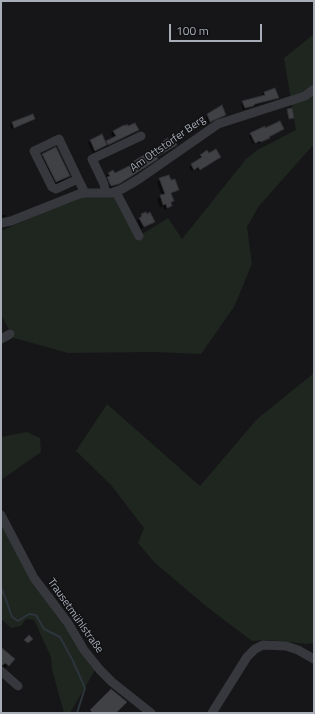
<!DOCTYPE html>
<meta charset="utf-8">
<style>
body{margin:0}
#map{position:relative;width:315px;height:714px;overflow:hidden;background:#161618;font-family:"Titillium Web",sans-serif}
canvas{display:block}
.frame{position:absolute;inset:0;border:2px solid #a8adb8;pointer-events:none}
.scale{position:absolute;left:169px;top:24px;width:93px;height:18px;box-sizing:border-box;border:2px solid #a8adb8;border-top:0;padding-left:5px;font-size:12px;line-height:14px;white-space:nowrap;color:#a8adb8;-webkit-text-stroke:3px #111113;paint-order:stroke}
</style>
<div id="map">
<canvas width="315" height="714"></canvas>
<div class="frame"></div>
<div class="scale">100 m</div>
</div>
<script>
const ctx = document.querySelector('canvas').getContext('2d');
ctx.lineJoin = 'round';
function paint(path, color) {
  ctx.fillStyle = color;
  ctx.fill(path, 'evenodd');
}
function poly(rows) {
  const path = new Path2D();
  for (const r of rows) {
    path.moveTo(r[0], r[1]);
    for (let i = 2; i < r.length; i += 2) path.lineTo(r[i], r[i + 1]);
  }
  return path;
}
function stroke(path, color, width, dash) {
  ctx.strokeStyle = color;
  ctx.lineWidth = width;
  ctx.lineCap = dash ? 'butt' : 'round';
  ctx.setLineDash(dash || []);
  ctx.stroke(path);
}
function drawText(font, color, halo, rows, align = 'center') {
  ctx.font = font + ' "Titillium Web",sans-serif';
  ctx.lineWidth = 3;
  ctx.setLineDash([]);
  ctx.textBaseline = 'middle';
  ctx.strokeStyle = halo;
  ctx.fillStyle = color;
  for (const [text, x, y, turn = 0] of rows) {
    ctx.save();
    ctx.translate(x, y);
    ctx.rotate((+turn || 0) * Math.PI / 180);
    ctx.textAlign = isNaN(turn) ? turn : align;
    if (halo) ctx.strokeText(text, 0, 0);
    ctx.fillText(text, 0, 0);
    ctx.restore();
  }
}
const green = poly([
 [314,34,314,144,259,206,247,227,252,264,234,307,201,354,155,352,68,353,14,338,1,315,1,231,76,198,113,195,136,238,168,218,182,239,246,159,257,150,296,130,284,58],
 [314,373,314,643,307,644,268,640,252,641,207,607,154,562,138,543,144,528,111,485,76,451,107,404,200,486,257,419],
 [27,432,40,438,41,452,1,480,1,437],
 [1,508,9,526,36,578,98,665,70,713,64,713,52,669,51,657,34,620,26,619,21,626,11,628,1,619]
]);
const shadow = poly([
 [264,92,277,98,275,100,252,106,250,108,243,110,241,104,243,102,263,96,262,94],
 [32,115,34,119,32,121,12,129,10,125,12,123],
 [208,115,224,115,222,117,208,123,206,118],
 [128,128,138,130,135,133,93,153,88,143,90,141,102,136,105,143,113,138,111,134,113,131],
 [265,129,283,129,269,137,267,140,258,144,258,142,253,144,249,136,251,134],
 [163,142,176,145,116,186,109,188,106,181,108,178,106,176,109,173,115,175,133,165,132,164,135,162,162,145,161,144],
 [208,154,220,157,198,171,196,168,192,171,189,167,200,159,199,158,201,155],
 [43,155,69,176,64,181,51,186,38,159],
 [160,179,170,181,178,190,171,194,173,201,171,203,171,205,168,208,164,210,163,206,160,207,157,199,162,196,157,182],
 [1,214,7,216,1,218],
 [142,215,154,222,141,229,137,221],
 [1,647,14,660,5,668,2,665,1,666]
]);
const stream = poly([
 [1,588,5,597,12,617,18,621,29,614,36,615,44,629,60,637,73,661,85,688,77,713]
]);
const building = poly([
 [275,88,279,98,255,104,253,106,245,108,242,101,265,95,264,92,275,88],
 [222,105,226,115,210,122,207,114,222,105],
 [292,108,294,118,289,119,287,109,292,108],
 [33,114,35,119,14,128,12,122,33,114],
 [280,121,284,129,269,137,270,138,261,142,260,141,255,143,250,133,265,126,265,128,280,121],
 [135,123,139,130,108,145,106,141,116,136,113,131,124,125,125,126,127,124,128,126,135,123],
 [102,134,107,145,95,151,90,140,102,134],
 [168,138,169,140,173,138,177,145,157,157,158,159,138,172,119,184,111,186,107,177,110,176,108,173,113,170,115,173,135,163,134,161,164,143,163,141,168,138],
 [56,147,70,176,56,182,42,154,56,147],
 [216,149,221,157,200,170,198,167,194,170,191,164,202,157,200,155,207,150,209,153,216,149],
 [169,175,171,180,175,179,179,190,171,193,174,201,171,202,172,206,167,208,166,204,163,205,160,195,165,194,159,178,169,175],
 [146,212,147,214,150,212,155,222,144,227,139,218,142,216,141,214,146,212],
 [29,635,33,639,28,643,24,640,29,635],
 [1,647,15,659,9,666,5,663,3,665,1,665,1,647],
 [111,689,127,702,116,713,93,713,90,710,111,689]
]);
const minor = poly([
 [78,179,56,189,52,187,34,151,59,139,78,179,85,193],
 [116,192,139,236],
 [106,193,104,184,92,159,141,136],
 [1,223,11,221,79,194,85,193,111,193,122,189,139,179,218,124,305,96,314,89],
 [1,339,10,334],
 [1,515,34,578,68,623,84,650,100,670,112,682,151,713],
 [1,671,18,686],
 [212,713,247,657,255,649,263,645,286,646,298,650,314,659]
]);
const streetNames = [
 ["Am Ottstorfer Berg",168,144,-35],
 ["Trausetmühlstraße",75,616,55]
];
paint(green, '#1e261f');
paint(shadow, '#0007');
stroke(stream, '#2c353c', 2);
paint(building, '#404145');
stroke(building, '#303034', 1);
stroke(minor, '#37383d', 9);
drawText('11px', '#a8adb8', '#111113', streetNames);
</script>
